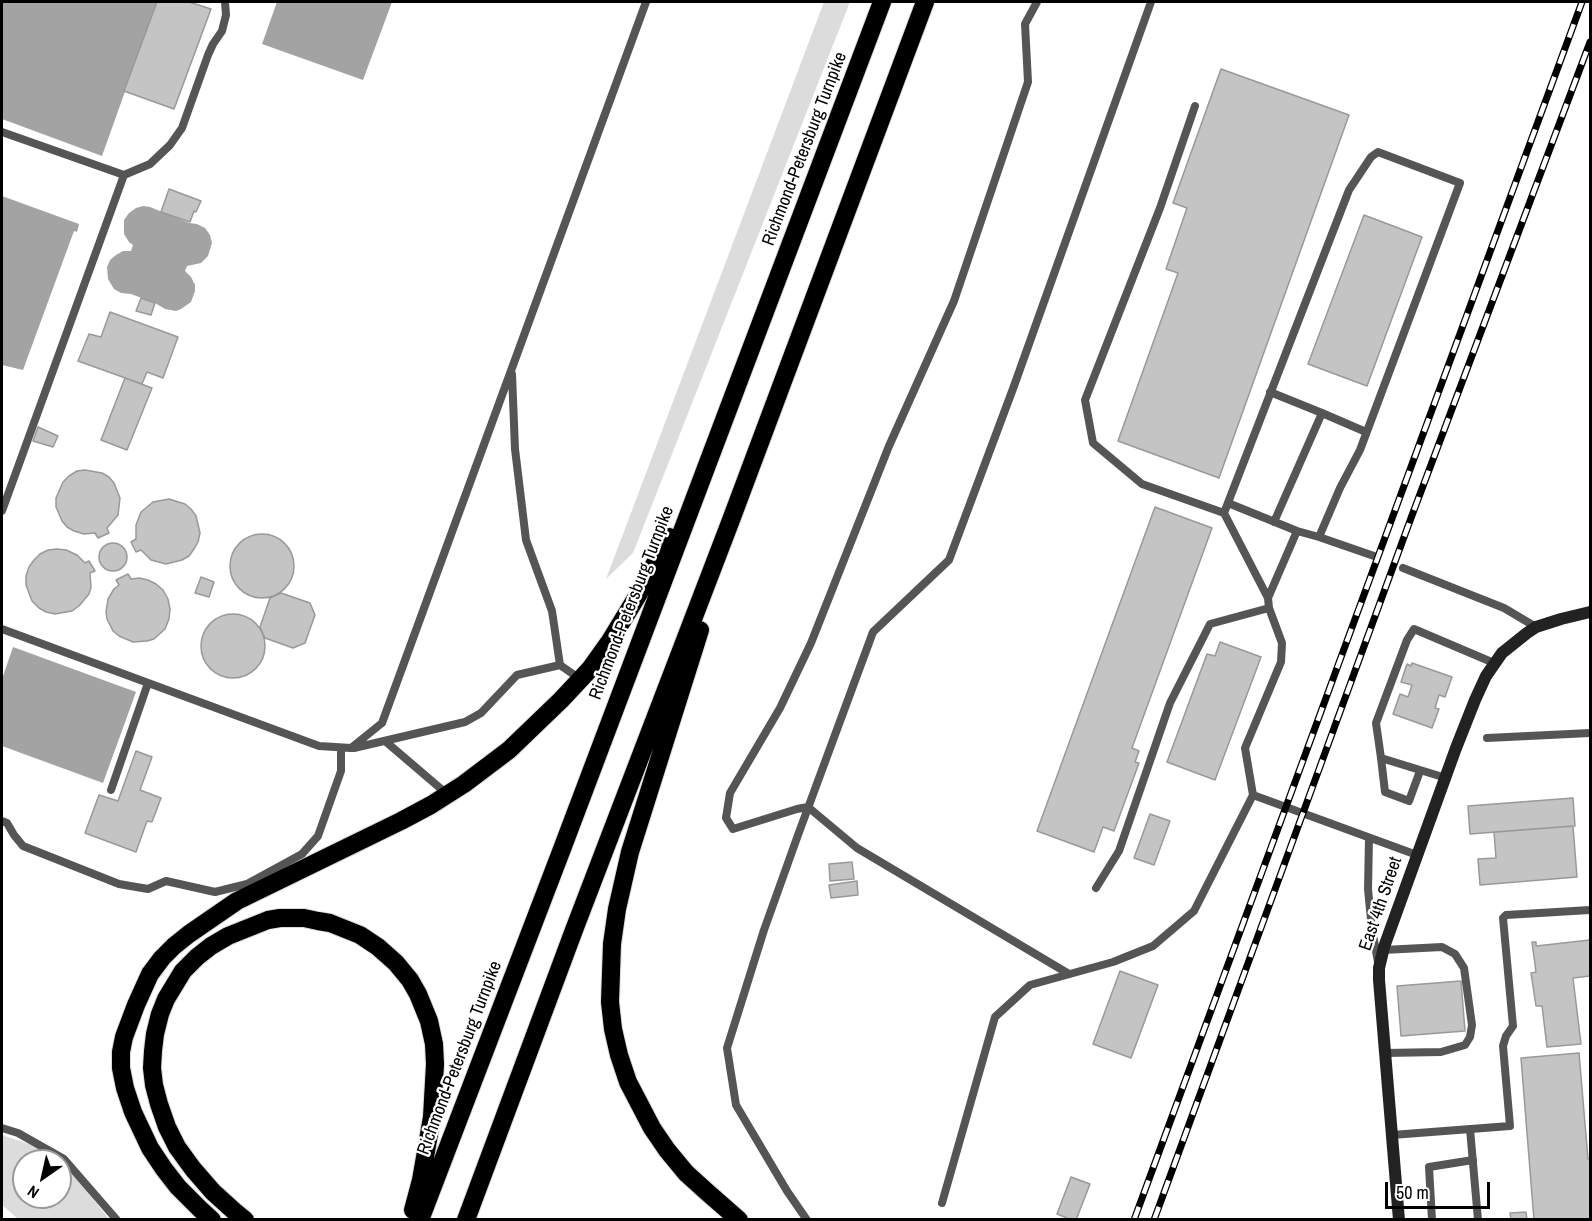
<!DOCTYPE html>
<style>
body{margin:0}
#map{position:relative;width:1592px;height:1221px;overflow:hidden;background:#fff;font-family:"Archivo Narrow",sans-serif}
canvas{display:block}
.frame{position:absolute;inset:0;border:3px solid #000;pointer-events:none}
.north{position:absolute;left:12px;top:1149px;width:60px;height:60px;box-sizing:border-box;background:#fff;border:2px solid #999;border-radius:50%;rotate:214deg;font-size:16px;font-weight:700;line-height:24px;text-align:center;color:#000}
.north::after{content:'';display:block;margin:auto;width:21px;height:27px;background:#000;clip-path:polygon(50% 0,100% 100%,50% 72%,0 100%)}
.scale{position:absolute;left:1385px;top:1182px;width:105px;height:27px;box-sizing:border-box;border:3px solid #000;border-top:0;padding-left:8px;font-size:18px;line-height:21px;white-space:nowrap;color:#000;-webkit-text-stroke:4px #fff;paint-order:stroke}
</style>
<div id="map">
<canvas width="1592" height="1221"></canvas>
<div class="frame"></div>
<div class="north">N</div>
<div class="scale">50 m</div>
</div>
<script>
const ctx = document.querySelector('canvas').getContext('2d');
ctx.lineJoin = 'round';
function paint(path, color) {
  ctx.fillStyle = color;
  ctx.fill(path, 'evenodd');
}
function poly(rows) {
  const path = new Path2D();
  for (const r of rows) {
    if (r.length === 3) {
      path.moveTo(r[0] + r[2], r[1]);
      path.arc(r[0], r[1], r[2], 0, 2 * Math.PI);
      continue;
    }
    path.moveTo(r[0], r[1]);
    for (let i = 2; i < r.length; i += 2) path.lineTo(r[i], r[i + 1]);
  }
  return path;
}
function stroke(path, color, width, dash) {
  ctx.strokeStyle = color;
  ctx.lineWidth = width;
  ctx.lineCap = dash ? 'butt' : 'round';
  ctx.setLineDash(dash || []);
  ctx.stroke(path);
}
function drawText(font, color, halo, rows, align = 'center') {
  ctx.font = font + ' "Archivo Narrow",sans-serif';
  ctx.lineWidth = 4.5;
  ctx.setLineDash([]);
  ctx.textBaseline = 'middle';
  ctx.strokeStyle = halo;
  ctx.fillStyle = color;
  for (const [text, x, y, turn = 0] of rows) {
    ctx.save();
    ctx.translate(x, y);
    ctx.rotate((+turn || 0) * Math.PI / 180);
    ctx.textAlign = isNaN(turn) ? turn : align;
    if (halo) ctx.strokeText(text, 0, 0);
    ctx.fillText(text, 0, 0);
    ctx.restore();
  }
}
const green = poly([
 [824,2,850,2,633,553,606,579],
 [2,1135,41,1148,59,1161,24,1161,24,1197,60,1197,60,1162,70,1170,109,1219,18,1219,2,1205]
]);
const water = poly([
 [2,2,157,2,102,156,2,119],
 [277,2,392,2,363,80,262,44],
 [2,196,79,224,77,232,74,231,23,370,2,365],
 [143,206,150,207,189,223,197,224,205,228,210,235,212,243,208,256,201,263,187,266,185,271,191,277,195,285,195,291,191,302,181,309,176,311,165,309,155,303,131,294,121,293,114,289,108,279,107,267,110,260,116,255,123,251,131,251,133,245,129,242,124,234,124,220,129,213,136,208],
 [13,647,136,692,103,783,2,746,2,679]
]);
const building = poly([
 [157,2,189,2,211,9,174,109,124,91,157,2],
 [1221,69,1349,115,1219,478,1118,441,1178,273,1166,269,1187,208,1173,203,1221,69],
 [169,189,201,201,196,212,194,211,190,222,161,212,169,189],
 [1364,215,1422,237,1367,386,1308,364,1364,215],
 [141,298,155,303,151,315,136,311,141,298],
 [110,312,178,337,163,378,147,372,142,384,78,361,89,334,101,337,110,312],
 [125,378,152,388,127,450,101,440,125,378],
 [38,427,58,436,53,447,33,441,38,427],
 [85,470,102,473,109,477,114,483,120,498,118,515,107,528,109,533,98,538,95,533,84,534,74,531,67,527,62,521,56,507,56,498,63,482,69,476,77,471,85,470],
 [169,499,185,504,191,509,196,516,200,533,198,542,194,549,189,556,182,560,166,564,151,560,141,550,136,552,131,542,136,539,136,525,141,512,153,502,169,499],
 [1155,507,1212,528,1132,748,1139,751,1135,762,1139,763,1114,831,1103,827,1094,852,1037,831,1155,507],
 [262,566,32],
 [113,557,14],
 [57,549,66,550,77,555,85,563,89,561,95,571,90,573,91,587,89,594,79,606,72,611,55,614,46,612,39,608,32,601,26,585,26,576,29,567,34,560,40,554,48,550,57,549],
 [128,574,131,579,139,578,148,580,156,584,163,590,168,599,170,609,169,619,165,629,154,639,147,641,133,642,119,636,113,631,107,619,106,612,108,599,114,589,119,585,116,580,128,574],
 [201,577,214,582,209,597,195,593,201,577],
 [281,593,310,603,315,615,305,643,293,648,265,638,260,627,270,598,281,593],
 [233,646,32],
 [1220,642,1261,657,1215,780,1167,762,1207,654,1215,656,1220,642],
 [1412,663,1452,677,1445,697,1439,695,1435,708,1439,709,1432,728,1393,714,1400,694,1408,697,1412,685,1401,682,1407,664,1411,666,1412,663],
 [136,751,152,757,140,790,161,798,152,822,147,821,136,852,85,833,99,795,118,801,136,751],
 [1573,798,1575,826,1470,834,1468,806,1573,798],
 [1150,814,1170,821,1154,865,1134,858,1150,814],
 [1573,826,1577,877,1480,885,1478,859,1496,858,1494,832,1573,826],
 [852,862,854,879,830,881,829,864,852,862],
 [857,881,858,895,831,898,829,885,857,881],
 [1590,940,1590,976,1573,978,1581,1044,1547,1047,1542,1006,1536,1006,1531,973,1536,972,1532,942,1536,942,1536,946,1590,940],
 [1120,971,1158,985,1131,1058,1093,1044,1120,971],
 [1461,981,1465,1031,1401,1036,1397,986,1461,981],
 [1579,1053,1588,1159,1590,1158,1590,1220,1534,1220,1521,1058,1579,1053],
 [1071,1177,1090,1184,1076,1220,1072,1220,1057,1214,1071,1177],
 [1526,1212,1527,1220,1511,1220,1510,1213,1526,1212]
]);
const lane = poly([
 [1037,2,1025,24,1028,82,954,301,889,446,811,643,780,708,730,793,726,818,733,829,797,809,808,807,857,848,1069,974],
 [1195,106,1160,208,1085,400,1093,443,1142,484,1224,513,1268,598],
 [2,132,124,175,2,511],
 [124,175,150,164,170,145,182,128,208,55,213,44,222,31,226,15,225,2],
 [512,374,515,449,526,540,552,611,560,665],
 [1270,392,1322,413,1274,522],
 [1322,413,1366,432],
 [1228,503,1297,531],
 [1224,513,1349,190,1371,157,1378,152,1460,183,1360,450,1340,488,1319,537,1297,531,1268,598,1269,608],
 [1319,537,1374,556],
 [1403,568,1504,608,1536,627],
 [2,629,319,746,351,748,382,723,646,2],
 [1487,738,1590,733],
 [385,741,447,794],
 [354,748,465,722,481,713,517,675,560,665,580,679],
 [1381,758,1385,792,1409,801,1420,771],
 [1446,778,1381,758,1376,723,1407,640,1414,629,1494,663],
 [111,790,148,683],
 [1253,795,1417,855],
 [2,821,7,823,14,835,23,846,119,884,148,889,166,881,215,892,247,884,302,854,318,836,341,771,341,748],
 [1369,838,1368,889,1372,930,1378,962],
 [1383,950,1442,947,1455,954,1464,968,1472,1025,1470,1037,1465,1045,1441,1052,1385,1053],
 [2,1128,18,1133,64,1159,117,1220],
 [1470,1129,1478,1220],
 [1392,1135,1510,1126,1503,1046,1506,1036,1513,1026,1503,918,1506,915,1590,910],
 [942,1203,995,1017,1030,985,1113,962,1153,946,1194,911,1253,795,1245,748,1281,662,1282,643,1269,608,1210,624,1170,703,1119,851,1096,888],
 [807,1220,787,1191,736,1105,727,1048,764,930,798,835,873,632,949,560,1014,386,1151,2],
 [1432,1220,1429,1167,1473,1160]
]);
const secondary = poly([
 [1399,1220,1379,980,1379,968,1384,947,1456,748,1475,700,1486,676,1502,653,1527,633,1536,627,1561,619,1590,612]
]);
const highway = poly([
 [700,630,630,852,617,909,612,944,610,1002,613,1029,619,1055,628,1082,652,1128,667,1150,686,1173,707,1192,739,1220],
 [212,1220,199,1208,178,1187,164,1169,150,1148,133,1112,125,1088,121,1068,121,1052,124,1037,136,1005,150,974,162,958,174,946,189,934,237,901,401,821,431,805,464,784,509,750,561,700,590,669,610,641,638,595,669,537],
 [245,1220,234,1211,213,1192,193,1169,177,1147,167,1127,159,1104,154,1085,152,1068,153,1051,155,1034,160,1014,166,999,183,971,197,957,211,946,228,936,268,920,280,918,304,918,318,921,330,923,360,935,378,947,396,963,410,980,418,994,429,1021,434,1044,435,1064,432,1117,421,1180,413,1210],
 [420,1220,562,849,882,2],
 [466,1220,574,930,731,520,925,2]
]);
const rail = poly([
 [1134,1220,1582,2],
 [1154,1220,1411,518,1590,42]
]);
const streetNames = [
 ["Richmond-Petersburg Turnpike",805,149,-69],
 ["Richmond-Petersburg Turnpike",632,603,-69],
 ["East 4th Street",1381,904,-71],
 ["Richmond-Petersburg Turnpike",460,1058,-69]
];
paint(green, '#dcdcdc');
paint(water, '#a3a3a3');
paint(building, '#c4c4c4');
stroke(building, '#999', 1.5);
stroke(highway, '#dbdbdb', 20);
stroke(lane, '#555', 8);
stroke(secondary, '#222', 12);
stroke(highway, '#000', 18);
stroke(rail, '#000', 7);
stroke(rail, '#fff', 4.5, [14]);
drawText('18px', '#000', '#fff', streetNames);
</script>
